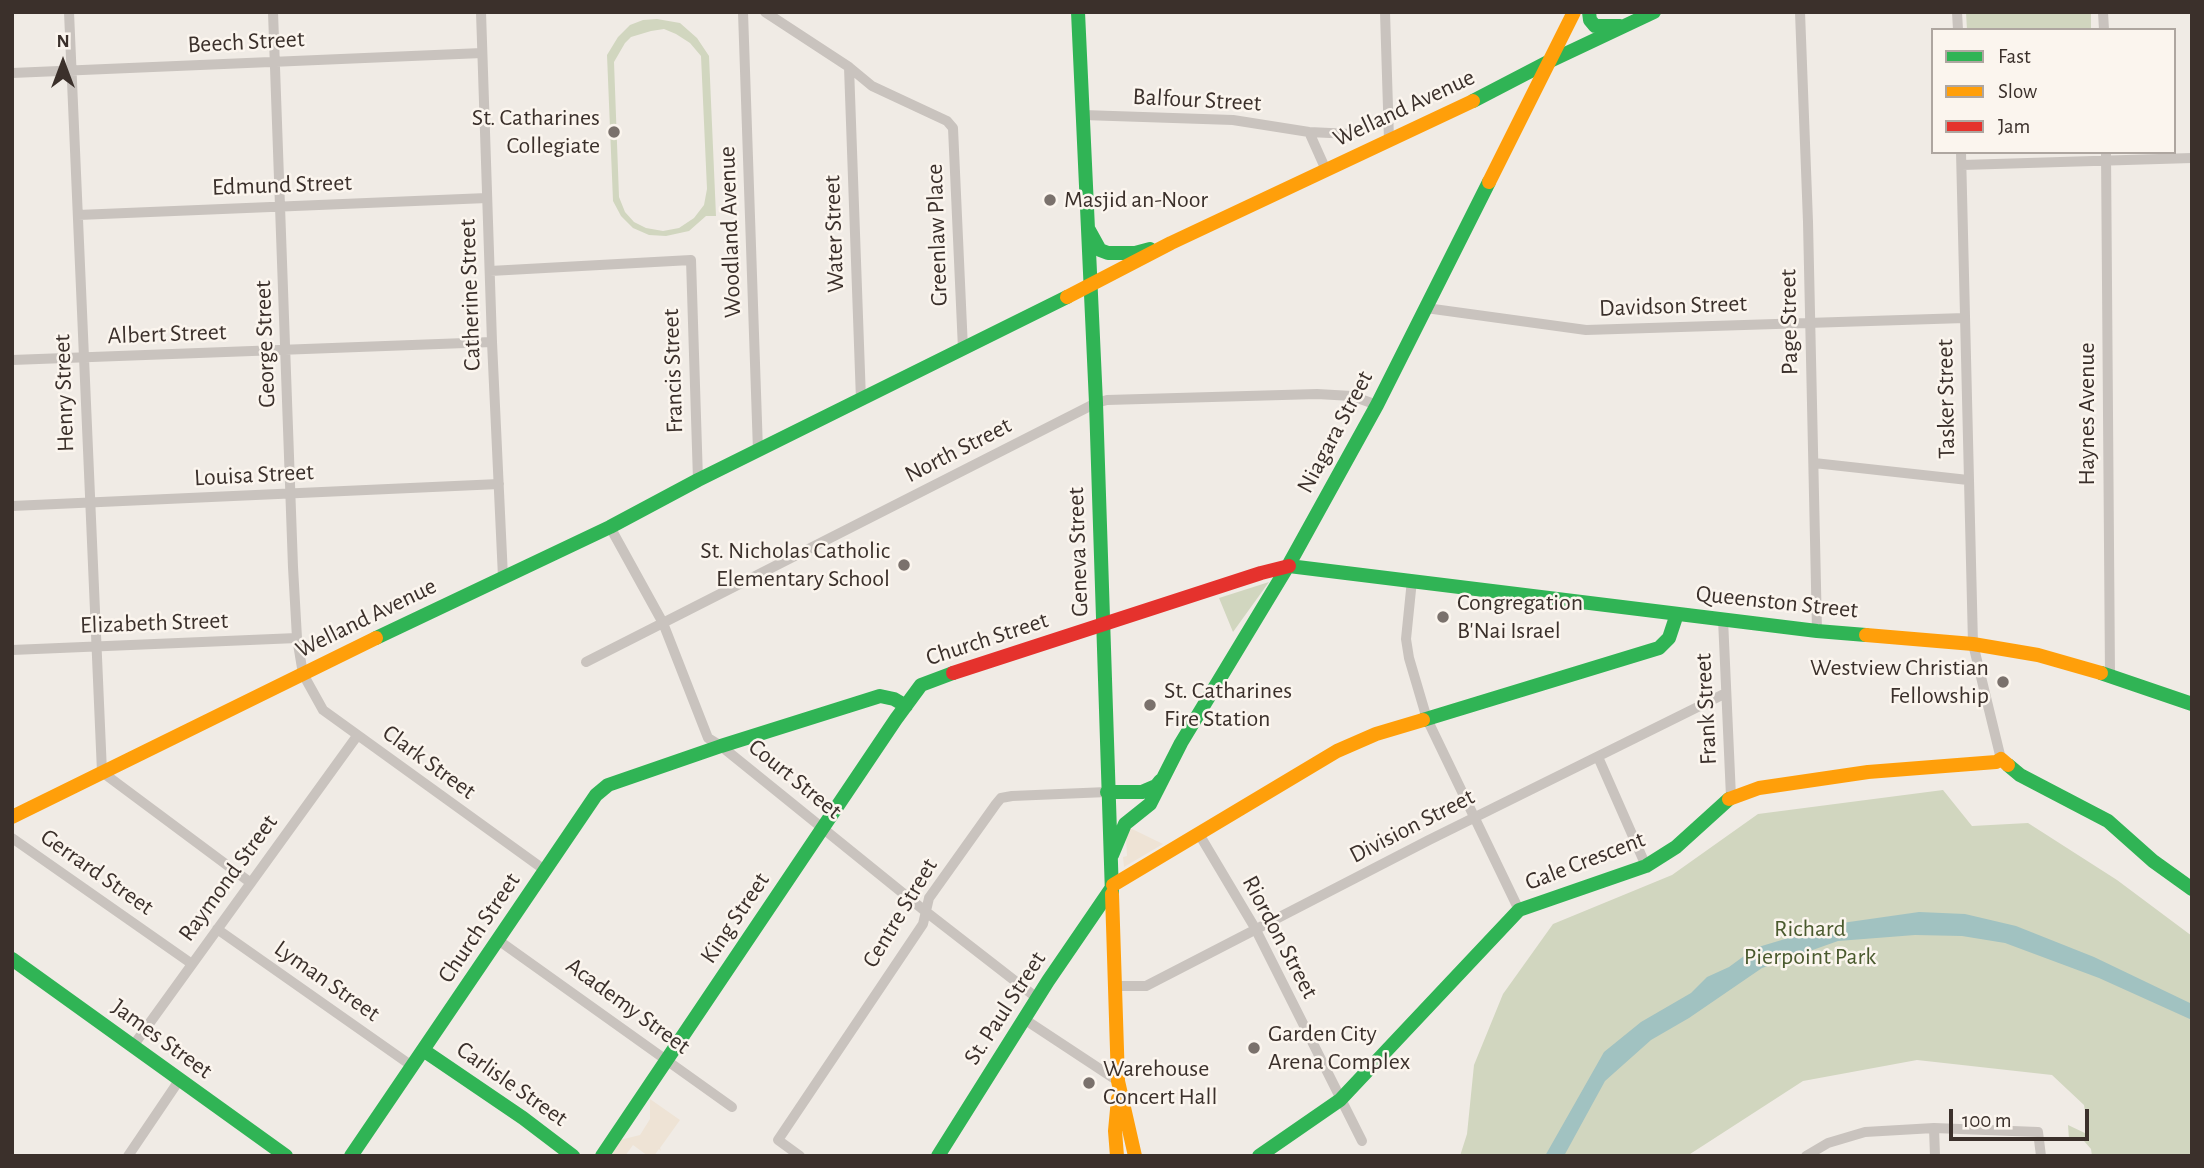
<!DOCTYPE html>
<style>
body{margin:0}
#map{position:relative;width:2204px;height:1168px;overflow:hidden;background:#f0ebe5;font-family:"Alegreya Sans",sans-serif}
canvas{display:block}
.frame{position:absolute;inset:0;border:14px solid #3b302b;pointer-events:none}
.legend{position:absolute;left:1931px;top:28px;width:245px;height:126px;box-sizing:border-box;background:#fbf5ee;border:2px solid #aea6a0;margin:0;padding:9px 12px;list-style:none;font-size:21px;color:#3b302b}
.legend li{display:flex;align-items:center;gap:14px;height:35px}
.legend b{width:35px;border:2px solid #aea6a0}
.north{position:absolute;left:28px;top:28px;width:70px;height:70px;-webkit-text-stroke:5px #fbf5ee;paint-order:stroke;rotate:0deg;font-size:19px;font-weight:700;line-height:28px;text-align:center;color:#3b302b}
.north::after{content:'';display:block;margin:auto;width:24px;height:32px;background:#3b302b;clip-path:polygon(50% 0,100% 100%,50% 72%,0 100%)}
.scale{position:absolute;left:1949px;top:1109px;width:140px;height:32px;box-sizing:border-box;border:4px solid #3b302b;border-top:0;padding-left:9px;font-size:21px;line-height:24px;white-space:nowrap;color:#3b302b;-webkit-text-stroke:5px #fbf5ee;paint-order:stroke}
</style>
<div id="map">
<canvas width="2204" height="1168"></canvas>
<div class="frame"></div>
<ul class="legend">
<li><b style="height:9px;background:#30b455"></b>Fast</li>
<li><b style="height:9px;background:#ff9f0a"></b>Slow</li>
<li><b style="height:9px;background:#e5322d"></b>Jam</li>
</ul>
<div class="north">N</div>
<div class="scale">100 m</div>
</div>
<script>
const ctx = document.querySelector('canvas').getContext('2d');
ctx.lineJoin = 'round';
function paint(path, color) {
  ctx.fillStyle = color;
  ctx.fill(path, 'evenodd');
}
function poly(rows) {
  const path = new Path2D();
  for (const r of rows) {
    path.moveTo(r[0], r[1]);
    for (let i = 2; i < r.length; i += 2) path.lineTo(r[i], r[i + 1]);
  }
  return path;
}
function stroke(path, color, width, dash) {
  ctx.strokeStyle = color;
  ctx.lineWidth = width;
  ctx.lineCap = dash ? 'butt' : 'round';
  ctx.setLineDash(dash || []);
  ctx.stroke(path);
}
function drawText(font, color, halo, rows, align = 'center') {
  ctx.font = font + ' "Alegreya Sans",sans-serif';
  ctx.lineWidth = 5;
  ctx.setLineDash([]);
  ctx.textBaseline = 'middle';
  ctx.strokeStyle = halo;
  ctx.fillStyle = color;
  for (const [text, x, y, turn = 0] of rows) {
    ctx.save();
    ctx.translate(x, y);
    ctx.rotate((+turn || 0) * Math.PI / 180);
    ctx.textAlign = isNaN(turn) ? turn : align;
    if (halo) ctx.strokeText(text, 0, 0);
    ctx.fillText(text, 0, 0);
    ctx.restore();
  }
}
const green = poly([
 [1966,12,2091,12,2091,30,1967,30],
 [657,19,680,23,697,38,709,56,716,216,706,216,689,231,666,236,649,235,633,228,621,216,613,201,607,55,618,37,630,25,643,20],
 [664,29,676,34,690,43,701,56,707,189,704,205,694,218,679,228,663,231,646,228,634,222,625,212,619,197,614,62,625,43,631,37,651,31],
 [1269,582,1233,632,1219,598],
 [1943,790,1972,826,2028,823,2117,880,2192,936,2192,1156,2092,1156,2091,1149,2084,1141,2069,1139,2068,1125,2089,1135,2084,1105,2052,1075,1917,1060,1803,1081,1687,1156,1460,1156,1467,1134,1474,1065,1503,994,1553,924,1672,875,1758,814]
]);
const plaza = poly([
 [1130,828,1163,844,1124,867,1123,857,1127,856,1126,837],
 [650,1099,680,1120,660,1148,661,1151,659,1149,654,1156,648,1156,633,1145,625,1156,609,1156,620,1140,640,1135,650,1119]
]);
const water = poly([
 [1919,912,1965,914,2016,926,2094,957,2192,1004,2192,1020,2099,978,2005,943,1962,936,1915,935,1838,941,1762,968,1689,1018,1651,1040,1605,1081,1564,1156,1545,1156,1604,1052,1641,1022,1691,993,1707,977,1729,967,1755,948,1835,924]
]);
const street = poly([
 [69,12,102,772,251,883],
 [273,12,293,567,297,638,303,674,323,710,546,871],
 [481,12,492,342,503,577],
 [743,12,758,451],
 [765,12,849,67,872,86,947,121,953,128,963,349],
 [1385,12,1389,140],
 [1800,12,1808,222,1817,631],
 [1957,12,1958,30],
 [2103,12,2104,30],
 [849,67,861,400],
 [12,73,482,53],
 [1083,115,1233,120,1309,132,1351,134],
 [1309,132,1326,170],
 [1961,152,1973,644,2001,759],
 [2106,152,2110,676],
 [1962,165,2192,158],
 [78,215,487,198],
 [490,271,691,260,698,480],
 [1426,308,1586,330,1965,318],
 [12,360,492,342],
 [1814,463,1968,480],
 [12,506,499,484],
 [610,527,663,623,708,738,721,746,925,911,1037,998],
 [1412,580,1406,639,1409,658,1427,719,1519,910],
 [1723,619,1731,797],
 [12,650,297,638],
 [586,662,1096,403,1107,400,1317,394,1352,396,1377,405],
 [1598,757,1646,866],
 [1199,834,1255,928,1362,1141],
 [12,838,192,964],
 [217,929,412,1066],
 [498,940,732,1107],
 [1114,986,1146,986,1429,840,1726,693],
 [1024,1019,1118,1081],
 [133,1046,357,736],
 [1934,1128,1935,1156],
 [128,1156,180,1079],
 [800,1156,778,1140,923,924,929,898,996,804,1001,798,1012,796,1107,792],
 [1806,1156,1828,1143,1865,1132,1934,1128,2038,1132,2041,1156]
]);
const fast = poly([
 [1078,12,1096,403,1112,894],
 [1589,12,1590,20,1595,26,1620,26],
 [1473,101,1548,62,1654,12],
 [1089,230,1100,250,1108,253,1135,253,1150,249],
 [1289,566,1817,631,1866,635],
 [376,638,610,527,698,480,1067,297],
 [2101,673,2192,704],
 [1423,720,1659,648,1669,638,1677,614],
 [2008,765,2020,775,2108,821,2153,861,2192,889],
 [1107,792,1142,792,1156,786,1160,781],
 [1112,855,1125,824,1150,804,1181,743,1288,566,1377,405,1489,182],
 [12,959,286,1156],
 [423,1050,523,1118,573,1156],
 [351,1156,596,795,608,785,721,746,880,696,894,699,906,706],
 [602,1156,896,719,921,685,953,673],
 [938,1156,1048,981,1113,886],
 [1259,1156,1340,1100,1519,910,1646,866,1676,847,1729,799]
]);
const slow = poly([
 [1489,182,1574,12],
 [1067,297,1171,243,1473,101],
 [1866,635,1973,644,2038,655,2101,673],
 [1729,799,1759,788,1868,772,1996,762,2001,759,2008,765],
 [12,817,376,638],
 [1113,885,1337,751,1376,734,1423,720],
 [1112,894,1118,1081,1135,1156],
 [1117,1156,1115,1131,1118,1099]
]);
const jam = poly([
 [953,673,1261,573,1289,566]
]);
const markers = [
 [614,132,7,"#7a716c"],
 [1050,200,7,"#7a716c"],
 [904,565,7,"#7a716c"],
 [1443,617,7,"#7a716c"],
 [2003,682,7,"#7a716c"],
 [1150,705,7,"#7a716c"],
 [1254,1048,7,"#7a716c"],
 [1089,1083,7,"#7a716c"]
];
const streetNames = [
 ["Beech Street",246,42,-3],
 ["Balfour Street",1197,100,3],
 ["Welland Avenue",1404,108,-25],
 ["Edmund Street",282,185,-2],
 ["Woodland Avenue",730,232,-92],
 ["Water Street",834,234,-92],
 ["Greenlaw Place",937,235,-92],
 ["Catherine Street",470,295,-92],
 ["Davidson Street",1673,306,-2],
 ["Page Street",1789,322,-91],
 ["Albert Street",167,334,-2],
 ["George Street",265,344,-92],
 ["Francis Street",673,371,-92],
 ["Henry Street",64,393,-92],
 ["Tasker Street",1946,399,-91],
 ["Haynes Avenue",2087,414,-90],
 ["Niagara Street",1335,432,-62],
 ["North Street",958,450,-27],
 ["Louisa Street",254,475,-3],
 ["Geneva Street",1078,552,-92],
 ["Queenston Street",1777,602,6],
 ["Welland Avenue",366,618,-26],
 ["Elizabeth Street",154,623,-2],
 ["Church Street",987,639,-18],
 ["Frank Street",1706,709,-93],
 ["Clark Street",429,762,36],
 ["Court Street",795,779,39],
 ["Division Street",1412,826,-27],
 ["Gale Crescent",1585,861,-21],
 ["Gerrard Street",97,872,35],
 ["Raymond Street",228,878,-54],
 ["Centre Street",900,913,-59],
 ["King Street",735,918,-56],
 ["Church Street",479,928,-56],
 ["Riordon Street",1280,937,62],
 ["Lyman Street",327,981,35],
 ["Academy Street",628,1006,36],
 ["St. Paul Street",1005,1008,-57],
 ["James Street",162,1039,36],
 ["Carlisle Street",512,1084,35]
];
const poiNames = [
 ["St. Catharines",600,118,"right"],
 ["Collegiate",600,146,"right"],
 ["Masjid an-Noor",1064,200],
 ["St. Nicholas Catholic",890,551,"right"],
 ["Elementary School",890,579,"right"],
 ["Congregation",1457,603],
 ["B'Nai Israel",1457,631],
 ["Westview Christian",1989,668,"right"],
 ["Fellowship",1989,696,"right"],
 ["St. Catharines",1164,691],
 ["Fire Station",1164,719],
 ["Garden City",1268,1034],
 ["Arena Complex",1268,1062],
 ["Warehouse",1103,1069],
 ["Concert Hall",1103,1097]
];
const parkNames = [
 ["Richard",1810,929],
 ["Pierpoint Park",1810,957]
];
paint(green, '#d1d6bf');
paint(plaza, '#eee3d5');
paint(water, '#a1c2c1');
stroke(street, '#c9c3be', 10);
stroke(fast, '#30b455', 14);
stroke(slow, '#ff9f0a', 14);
stroke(jam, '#e5322d', 14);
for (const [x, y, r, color] of markers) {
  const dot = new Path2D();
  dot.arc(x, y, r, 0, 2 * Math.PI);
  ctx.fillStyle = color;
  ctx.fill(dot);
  stroke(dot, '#fbf5ee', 2.5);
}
drawText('24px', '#3b302b', '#fbf5ee', streetNames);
drawText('24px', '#3b302b', '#fbf5ee', poiNames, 'left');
drawText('24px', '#4a5a2e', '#fbf5ee', parkNames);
</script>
